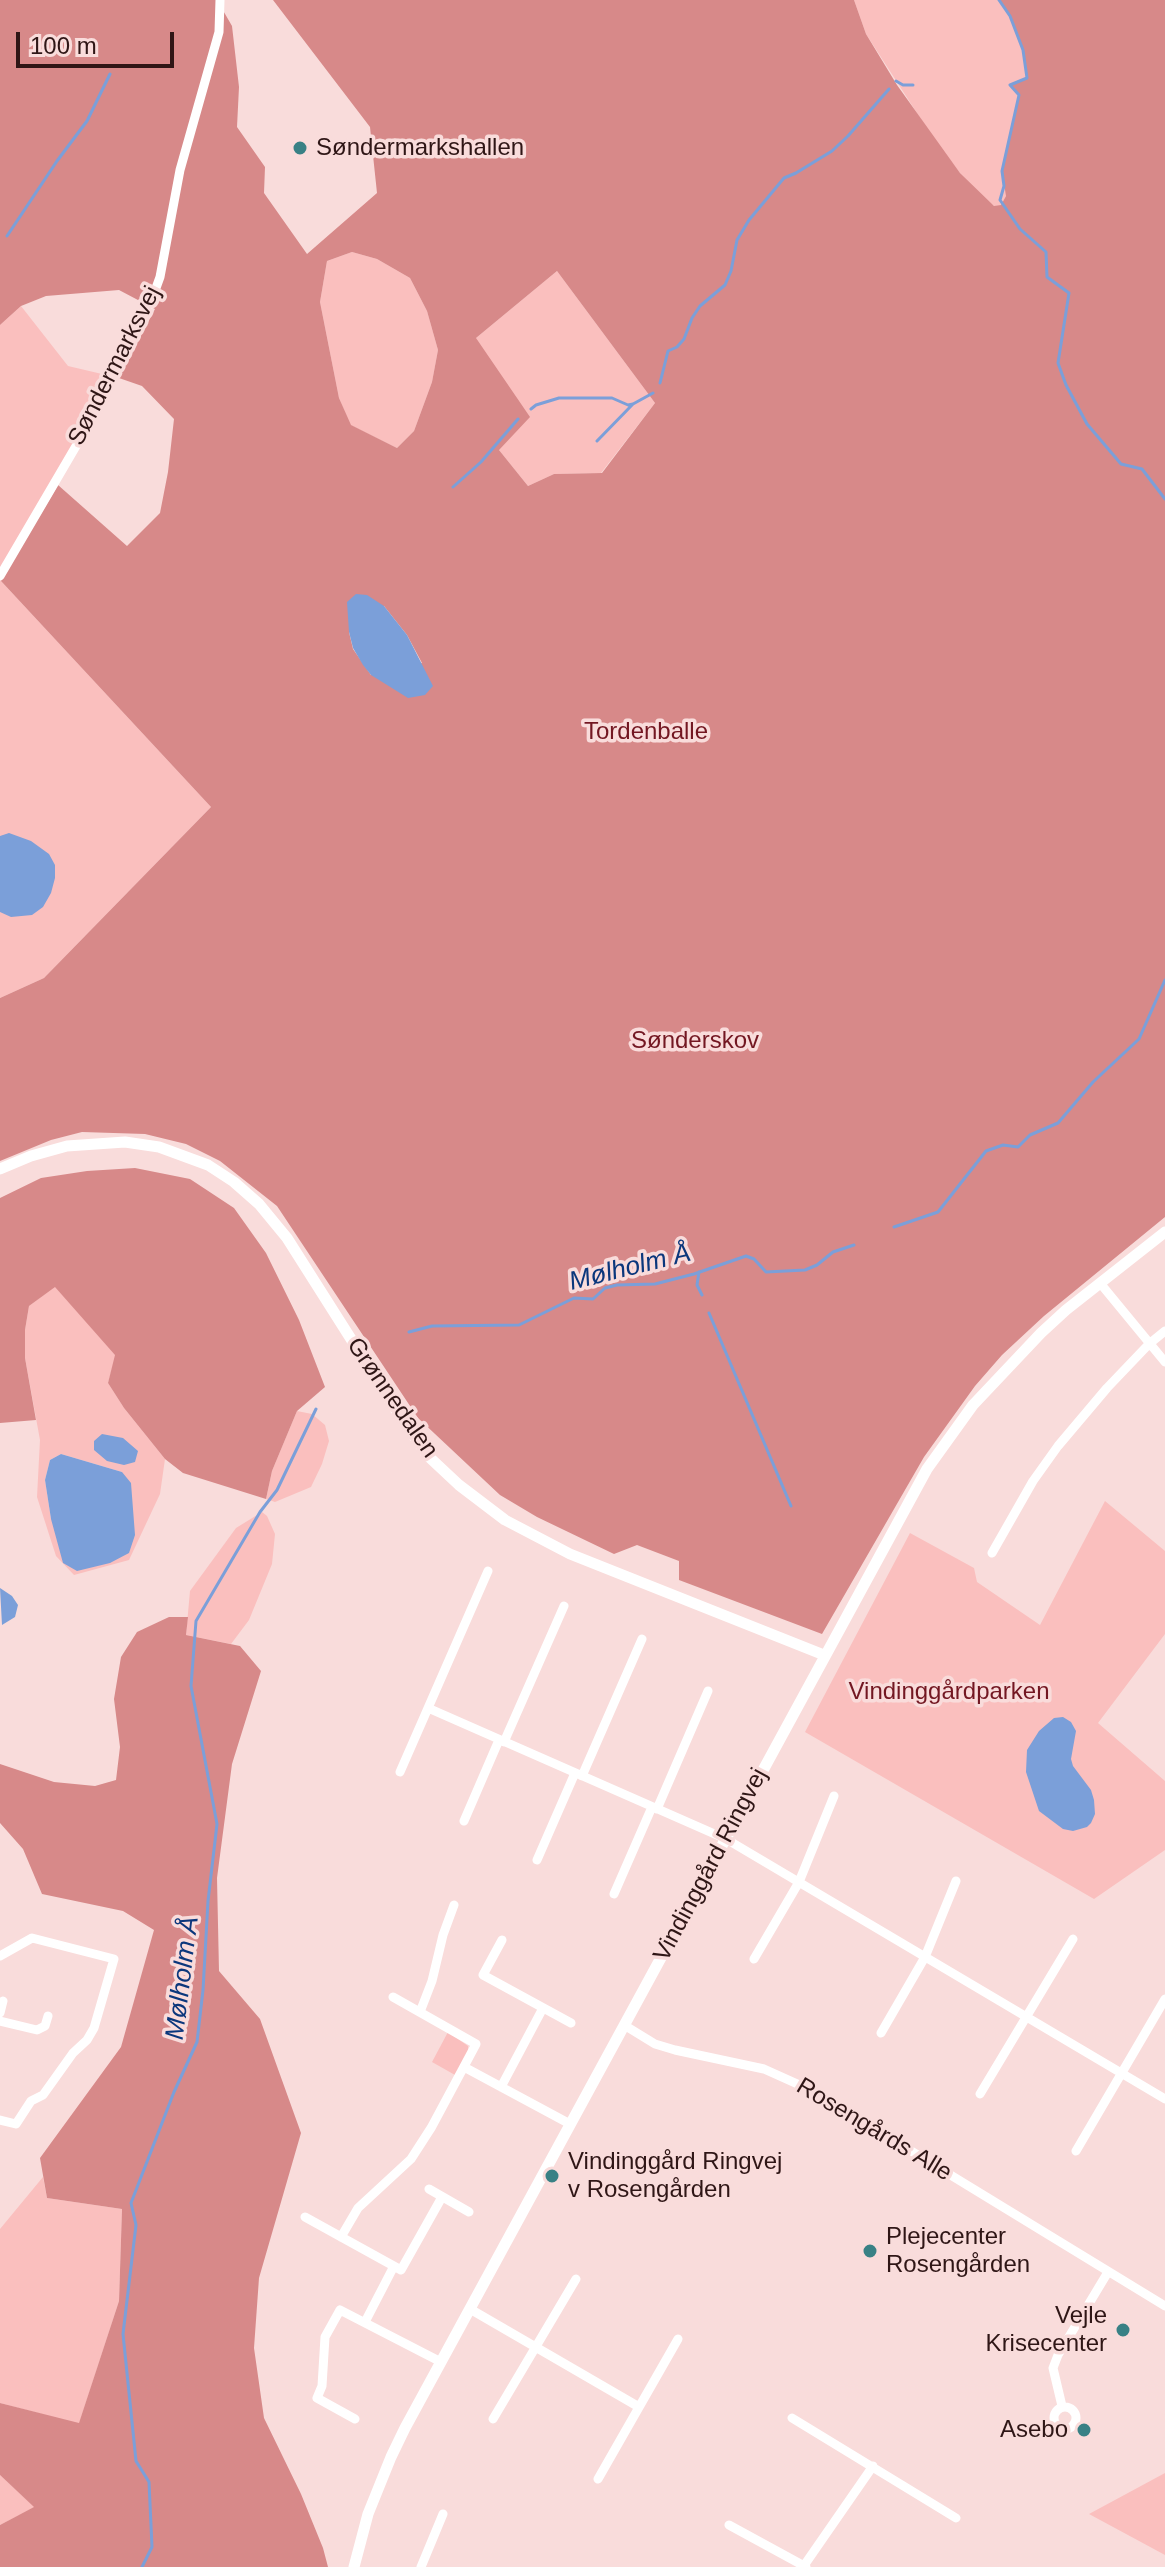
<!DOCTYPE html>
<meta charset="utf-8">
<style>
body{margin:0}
#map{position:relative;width:1165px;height:2567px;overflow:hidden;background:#f9dcdb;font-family:Helvetica,sans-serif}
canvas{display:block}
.scale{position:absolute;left:16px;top:32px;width:158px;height:36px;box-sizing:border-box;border:4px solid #2f1616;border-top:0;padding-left:10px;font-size:24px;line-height:28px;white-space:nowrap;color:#2f1616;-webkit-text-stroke:6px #f9dcdb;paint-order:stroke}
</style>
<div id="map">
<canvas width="1165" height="2567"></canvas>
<div class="scale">100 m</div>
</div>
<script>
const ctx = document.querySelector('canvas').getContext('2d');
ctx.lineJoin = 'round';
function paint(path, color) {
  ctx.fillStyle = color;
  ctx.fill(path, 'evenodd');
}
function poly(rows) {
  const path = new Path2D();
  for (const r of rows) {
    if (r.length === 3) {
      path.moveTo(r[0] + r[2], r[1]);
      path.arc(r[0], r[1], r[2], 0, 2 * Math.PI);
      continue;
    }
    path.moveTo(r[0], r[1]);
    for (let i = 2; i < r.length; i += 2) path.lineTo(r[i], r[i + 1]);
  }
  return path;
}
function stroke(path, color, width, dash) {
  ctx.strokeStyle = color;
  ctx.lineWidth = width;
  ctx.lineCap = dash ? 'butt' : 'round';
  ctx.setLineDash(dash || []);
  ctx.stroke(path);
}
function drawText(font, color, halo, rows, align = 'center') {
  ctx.font = font + ' Helvetica,sans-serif';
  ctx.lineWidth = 7;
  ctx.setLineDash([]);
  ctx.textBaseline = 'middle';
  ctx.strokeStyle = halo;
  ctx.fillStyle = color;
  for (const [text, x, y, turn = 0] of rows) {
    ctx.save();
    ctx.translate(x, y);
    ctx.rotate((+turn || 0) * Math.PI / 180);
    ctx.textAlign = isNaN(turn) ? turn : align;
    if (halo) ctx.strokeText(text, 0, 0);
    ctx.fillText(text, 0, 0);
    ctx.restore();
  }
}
const green = poly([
 [854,0,999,0,1010,16,1023,50,1027,78,1019,95,1014,121,1006,196,1001,206,994,206,985,200,960,173,935,141,866,34],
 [352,252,377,259,410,278,427,311,438,350,432,382,414,431,397,448,350,425,339,398,320,302,327,261],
 [557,271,655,403,601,473,554,474,528,486,499,450,476,338],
 [21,306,68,366,119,378,1,581,211,807,44,978,0,998,0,325],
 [55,1286,116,1355,108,1383,124,1408,165,1459,160,1494,129,1560,74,1575,56,1556,37,1497,40,1440,25,1358,25,1330,29,1306],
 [61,1454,122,1472,51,1519,45,1480,50,1460],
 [297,1411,312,1414,325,1425,329,1441,322,1464,311,1487,275,1502,266,1499,272,1471],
 [1105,1501,1165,1551,1165,1634,1098,1723,1165,1781,1165,1850,1094,1899,805,1732,910,1533,974,1568,977,1582,1040,1625],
 [262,1512,267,1516,275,1534,272,1564,249,1620,231,1644,186,1635,190,1591,236,1528],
 [448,2032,468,2046,468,2052,455,2075,432,2062],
 [43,2177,47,2198,122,2209,119,2301,79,2424,0,2403,0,2229],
 [1165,2473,1165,2555,1089,2514],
 [0,2475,35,2507,0,2525]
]);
const forest = poly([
 [0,0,217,0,232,26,239,87,237,127,265,167,264,193,307,254,377,193,370,127,273,0,854,0,866,34,897,85,960,173,994,206,1001,205,1006,196,1002,171,1019,95,1010,85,1027,77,1023,50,1010,16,999,0,1165,0,1165,1217,1044,1316,1002,1355,975,1386,924,1457,822,1634,679,1580,679,1561,637,1545,614,1554,537,1517,500,1495,418,1418,277,1206,220,1161,186,1144,145,1134,82,1132,51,1140,0,1161,0,998,44,978,211,807,1,581,58,485,127,546,160,513,168,472,174,419,142,386,119,378,155,309,119,290,46,296,21,306,0,325],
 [352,252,377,259,410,278,427,311,438,350,432,382,414,431,397,448,351,425,339,398,320,302,327,261],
 [557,271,655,403,602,473,554,474,528,486,499,450,530,417,476,338],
 [384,606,407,635,422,663,371,675,353,649,349,632],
 [135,1168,190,1179,234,1208,266,1253,299,1320,325,1387,297,1411,272,1471,266,1499,183,1473,165,1459,124,1408,108,1383,115,1355,55,1287,29,1306,25,1330,25,1358,36,1420,0,1423,0,1198,41,1178,87,1171],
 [169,1617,188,1617,186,1635,240,1646,261,1671,232,1764,217,1878,219,1971,260,2019,301,2133,259,2278,254,2348,264,2418,301,2494,323,2548,328,2567,0,2567,0,2525,34,2507,0,2475,0,2403,79,2423,119,2301,122,2209,47,2198,40,2158,121,2047,154,1930,123,1911,42,1894,23,1849,0,1823,0,1764,54,1782,95,1786,116,1780,120,1747,114,1699,121,1657,137,1632]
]);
const water = poly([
 [356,594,367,595,384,606,407,635,433,686,425,695,408,698,371,675,363,665,353,648,349,632,347,602],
 [9,833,31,841,49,854,55,865,55,878,51,893,43,907,32,915,11,917,0,912,0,836],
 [102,1434,123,1438,138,1451,135,1462,124,1465,107,1461,94,1450,94,1441],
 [61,1454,122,1472,131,1483,135,1535,129,1553,110,1563,77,1571,63,1563,51,1519,45,1480,50,1460],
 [0,1588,12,1596,18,1605,15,1617,2,1625],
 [1063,1717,1071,1722,1076,1731,1071,1759,1073,1766,1091,1790,1094,1800,1095,1814,1091,1823,1087,1827,1073,1831,1063,1829,1039,1811,1026,1772,1027,1750,1039,1731,1054,1718]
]);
const stream = poly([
 [999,0,1010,16,1023,50,1027,78,1010,85,1019,95,1002,171,1004,186,1000,200,1020,229,1046,252,1047,277,1069,293,1058,363,1066,385,1087,424,1121,464,1142,469,1165,499],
 [896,81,903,85,913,85],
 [7,236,57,161,87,121,110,74],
 [660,383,668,351,677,347,684,339,692,318,700,306,725,285,731,271,737,240,749,220,784,178,796,173,832,151,848,136,889,89],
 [531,409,536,405,559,398,612,398,628,405,633,404,653,393],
 [597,441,633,404],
 [453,487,481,462,518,419],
 [894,1227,938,1212,986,1151,1003,1145,1018,1147,1030,1135,1058,1123,1093,1082,1139,1039,1165,980],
 [699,1272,697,1285,702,1295],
 [709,1313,791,1506],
 [409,1332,432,1326,519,1325,574,1298,593,1299,605,1288,617,1285,655,1284,694,1274,746,1256,754,1259,766,1272,805,1270,817,1265,833,1252,854,1245],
 [142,2567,152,2547,149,2482,136,2461,123,2334,136,2225,131,2203,174,2092,197,2042,203,1990,208,1901,217,1824,191,1686,196,1621,260,1512,277,1490,316,1409]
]);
const minor = poly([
 [0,576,86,429,152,299,160,277,180,170,219,32,220,0],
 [1100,1283,1165,1362],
 [992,1553,1033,1481,1058,1446,1107,1388,1149,1344,1165,1331],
 [428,1708,726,1839,1165,2099],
 [504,1742,564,1606],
 [400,1772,488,1571],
 [582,1776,642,1639],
 [657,1809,708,1691],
 [464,1821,499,1740],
 [537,1860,575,1773],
 [614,1894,652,1807],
 [502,1940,483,1975,571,2023],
 [0,1956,32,1938,114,1959,94,2028,87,2040,73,2053,43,2095,31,2101,16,2124,0,2120],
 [754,1959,799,1882,834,1796],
 [420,2012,432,1981,443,1935,454,1905],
 [0,2013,3,2001],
 [0,2021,37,2030,45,2026,48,2016],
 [624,2025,655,2044,675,2050,764,2069,813,2091,1165,2306],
 [881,2033,925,1957,956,1881],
 [464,2067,570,2124],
 [501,2087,543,2008],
 [980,2094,1073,1939],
 [1076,2151,1165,1999],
 [429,2189,469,2212],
 [305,2217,401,2270,442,2197],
 [341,2237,358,2208,411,2159,431,2128,476,2044,393,1997],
 [470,2309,639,2407],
 [365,2322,394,2266],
 [1062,2406,1053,2368,1058,2355,1108,2272],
 [1065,2418,11],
 [792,2418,956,2518],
 [355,2419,317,2398,322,2386,325,2337,340,2310,441,2362],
 [493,2419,576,2279],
 [598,2479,678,2339],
 [729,2525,806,2567],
 [421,2567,443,2514],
 [803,2567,873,2466]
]);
const tertiary = poly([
 [0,1169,31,1156,67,1146,125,1142,159,1147,208,1165,234,1182,259,1204,287,1238,396,1410,428,1456,459,1485,505,1520,570,1554,824,1655],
 [354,2567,368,2514,391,2457,405,2428,927,1469,973,1405,1041,1333,1066,1310,1165,1232]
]);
const markers = [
 [300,148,8,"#398185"],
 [552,2176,8,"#398185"],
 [870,2251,8,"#398185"],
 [1123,2330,8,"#398185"],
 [1084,2430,8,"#398185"]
];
const poiNames = [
 ["Søndermarkshallen",316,148],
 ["Vindinggård Ringvej",568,2162],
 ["v Rosengården",568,2190],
 ["Plejecenter",886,2237],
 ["Rosengården",886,2265],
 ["Vejle",1107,2316,"right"],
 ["Krisecenter",1107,2344,"right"],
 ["Asebo",1068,2430,"right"]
];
const streetNames = [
 ["Søndermarksvej",115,366,-63],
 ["Grønnedalen",392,1398,55],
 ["Vindinggård Ringvej",711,1865,-62],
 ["Rosengårds Alle",874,2130,31]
];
const parkNames = [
 ["Tordenballe",646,732],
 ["Sønderskov",695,1041],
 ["Vindinggårdparken",949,1692]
];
const waterNames = [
 ["Mølholm Å",630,1268,-14],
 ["Mølholm Å",183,1978,-83]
];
paint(green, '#fabfbe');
paint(forest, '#d78989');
paint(water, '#7b9fd9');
stroke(stream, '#7b9fd9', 3);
stroke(minor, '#fff', 9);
stroke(tertiary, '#fff', 11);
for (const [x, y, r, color] of markers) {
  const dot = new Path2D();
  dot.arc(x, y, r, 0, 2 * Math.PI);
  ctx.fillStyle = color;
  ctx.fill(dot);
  stroke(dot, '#f9dcdb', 3);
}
drawText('24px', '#2f1616', '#f9dcdb', poiNames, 'left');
drawText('24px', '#2f1616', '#f9dcdb', streetNames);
drawText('24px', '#731722', '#f9dcdb', parkNames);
drawText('italic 26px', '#0b377c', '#f9dcdb', waterNames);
</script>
